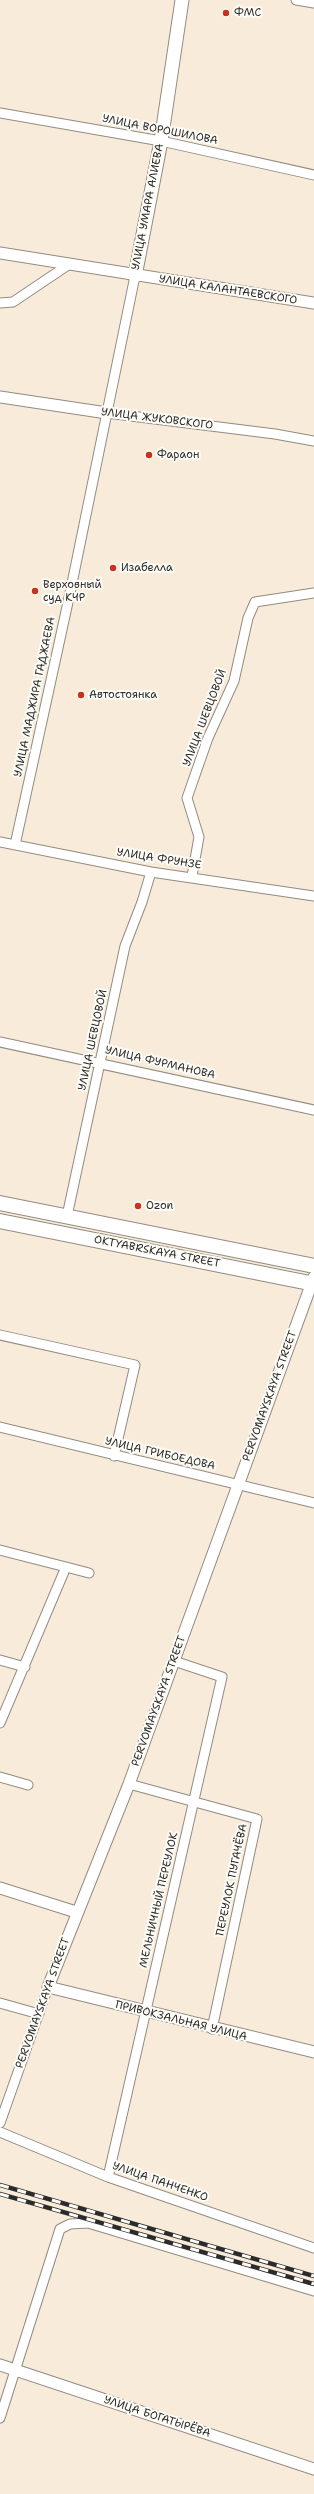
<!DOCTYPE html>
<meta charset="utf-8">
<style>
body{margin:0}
canvas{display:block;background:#f8ebd9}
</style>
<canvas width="314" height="2494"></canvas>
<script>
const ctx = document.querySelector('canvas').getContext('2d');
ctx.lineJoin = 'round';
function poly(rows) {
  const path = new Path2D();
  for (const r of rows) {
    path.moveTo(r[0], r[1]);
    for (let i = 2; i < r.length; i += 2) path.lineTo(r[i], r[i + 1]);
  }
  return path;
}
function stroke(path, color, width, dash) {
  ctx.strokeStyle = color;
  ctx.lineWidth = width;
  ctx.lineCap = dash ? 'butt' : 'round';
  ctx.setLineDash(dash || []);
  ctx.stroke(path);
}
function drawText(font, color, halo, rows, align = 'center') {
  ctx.font = font + ' "Shantell Sans",sans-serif';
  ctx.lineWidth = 4;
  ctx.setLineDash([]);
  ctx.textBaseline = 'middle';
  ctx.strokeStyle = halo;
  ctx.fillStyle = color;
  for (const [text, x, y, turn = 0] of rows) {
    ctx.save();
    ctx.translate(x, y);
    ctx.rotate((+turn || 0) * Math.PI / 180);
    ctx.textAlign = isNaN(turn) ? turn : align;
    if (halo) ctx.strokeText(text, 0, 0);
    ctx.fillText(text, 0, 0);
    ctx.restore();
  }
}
const minor = poly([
 [296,0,314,3],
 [0,113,161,141,314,175],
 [0,303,13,302,68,265],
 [107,413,275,434,314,441],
 [0,842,151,872,314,896],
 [15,845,70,593,135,276],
 [192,876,199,837,187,798,208,738,234,681,248,618,255,602,314,593],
 [0,1042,314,1110],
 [67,1216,125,946,142,902,151,872],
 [0,1335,135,1365,114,1456],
 [0,1427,314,1503],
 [0,1550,66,1567,0,1723],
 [66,1567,89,1573],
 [0,1660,25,1667],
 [0,1777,28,1785],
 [129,1784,257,1819,212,2029],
 [0,2003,39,2014],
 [0,2123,48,1987],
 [0,2132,108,2177,314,2248],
 [108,2177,222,1677,174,1661],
 [0,2418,60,2229,70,2224,88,2223,314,2291]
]);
const tertiary = poly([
 [0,253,314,303],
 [0,397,107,413],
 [314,1277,129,1784,48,1987,314,2052],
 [0,1888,76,1912],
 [0,2365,314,2469]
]);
const secondary = poly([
 [135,276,161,141,182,0]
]);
const primary = poly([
 [0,1203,314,1266],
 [0,1221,314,1284]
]);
const rail = poly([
 [0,2185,314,2276],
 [0,2194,314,2284]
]);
const markers = [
 [226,13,4,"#c8321e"],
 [149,455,4,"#c8321e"],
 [113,568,4,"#c8321e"],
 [35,591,4,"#c8321e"],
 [81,695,4,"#c8321e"],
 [138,1206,4,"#c8321e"]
];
const poiNames = [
 ["ФМС",234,13],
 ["Фараон",157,455],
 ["Изабелла",121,568],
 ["Верховный",43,585],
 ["суд КЧР",43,598],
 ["Автостоянка",89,695],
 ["Ozon",146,1206]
];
const streetNames = [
 ["УЛИЦА ВОРОШИЛОВА",160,130,11],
 ["УЛИЦА УМАРА АЛИЕВА",148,207,-79],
 ["УЛИЦА КАЛАНТАЕВСКОГО",228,290,9],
 ["УЛИЦА ЖУКОВСКОГО",157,419,7],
 ["УЛИЦА МАДЖИРА ГАДЖАЕВА",35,697,-78],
 ["УЛИЦА ШЕВЦОВОЙ",205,718,-69],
 ["УЛИЦА ФРУНЗЕ",159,859,9],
 ["УЛИЦА ШЕВЦОВОЙ",93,1040,-78],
 ["УЛИЦА ФУРМАНОВА",160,1063,13],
 ["OKTYABRSKAYA STREET",157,1252,11],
 ["PERVOMAYSKAYA STREET",270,1396,-70],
 ["УЛИЦА ГРИБОЕДОВА",160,1454,13],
 ["PERVOMAYSKAYA STREET",159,1701,-70],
 ["ПЕРЕУЛОК ПУГАЧЁВА",232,1880,-78],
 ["МЕЛЬНИЧНЫЙ ПЕРЕУЛОК",159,1900,-77],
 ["PERVOMAYSKAYA STREET",43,2003,-70],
 ["ПРИВОКЗАЛЬНАЯ УЛИЦА",181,2021,14],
 ["УЛИЦА ПАНЧЕНКО",160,2182,19],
 ["УЛИЦА БОГАТЫРЁВА",157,2417,18]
];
stroke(minor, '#928b82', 11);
stroke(tertiary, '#928b82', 13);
stroke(secondary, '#928b82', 15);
stroke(primary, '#928b82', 16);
stroke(minor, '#fff', 9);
stroke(tertiary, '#fff', 11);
stroke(secondary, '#fff', 13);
stroke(primary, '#fff', 14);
stroke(rail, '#2b2b2b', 4.5);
stroke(rail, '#fdfcf7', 3, [9]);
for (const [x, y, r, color] of markers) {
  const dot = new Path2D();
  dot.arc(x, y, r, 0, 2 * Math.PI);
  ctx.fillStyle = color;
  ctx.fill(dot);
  stroke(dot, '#fdfcf7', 1.5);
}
drawText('11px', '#2b2b2b', '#fdfcf7', poiNames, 'left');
drawText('11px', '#2b2b2b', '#fdfcf7', streetNames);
</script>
